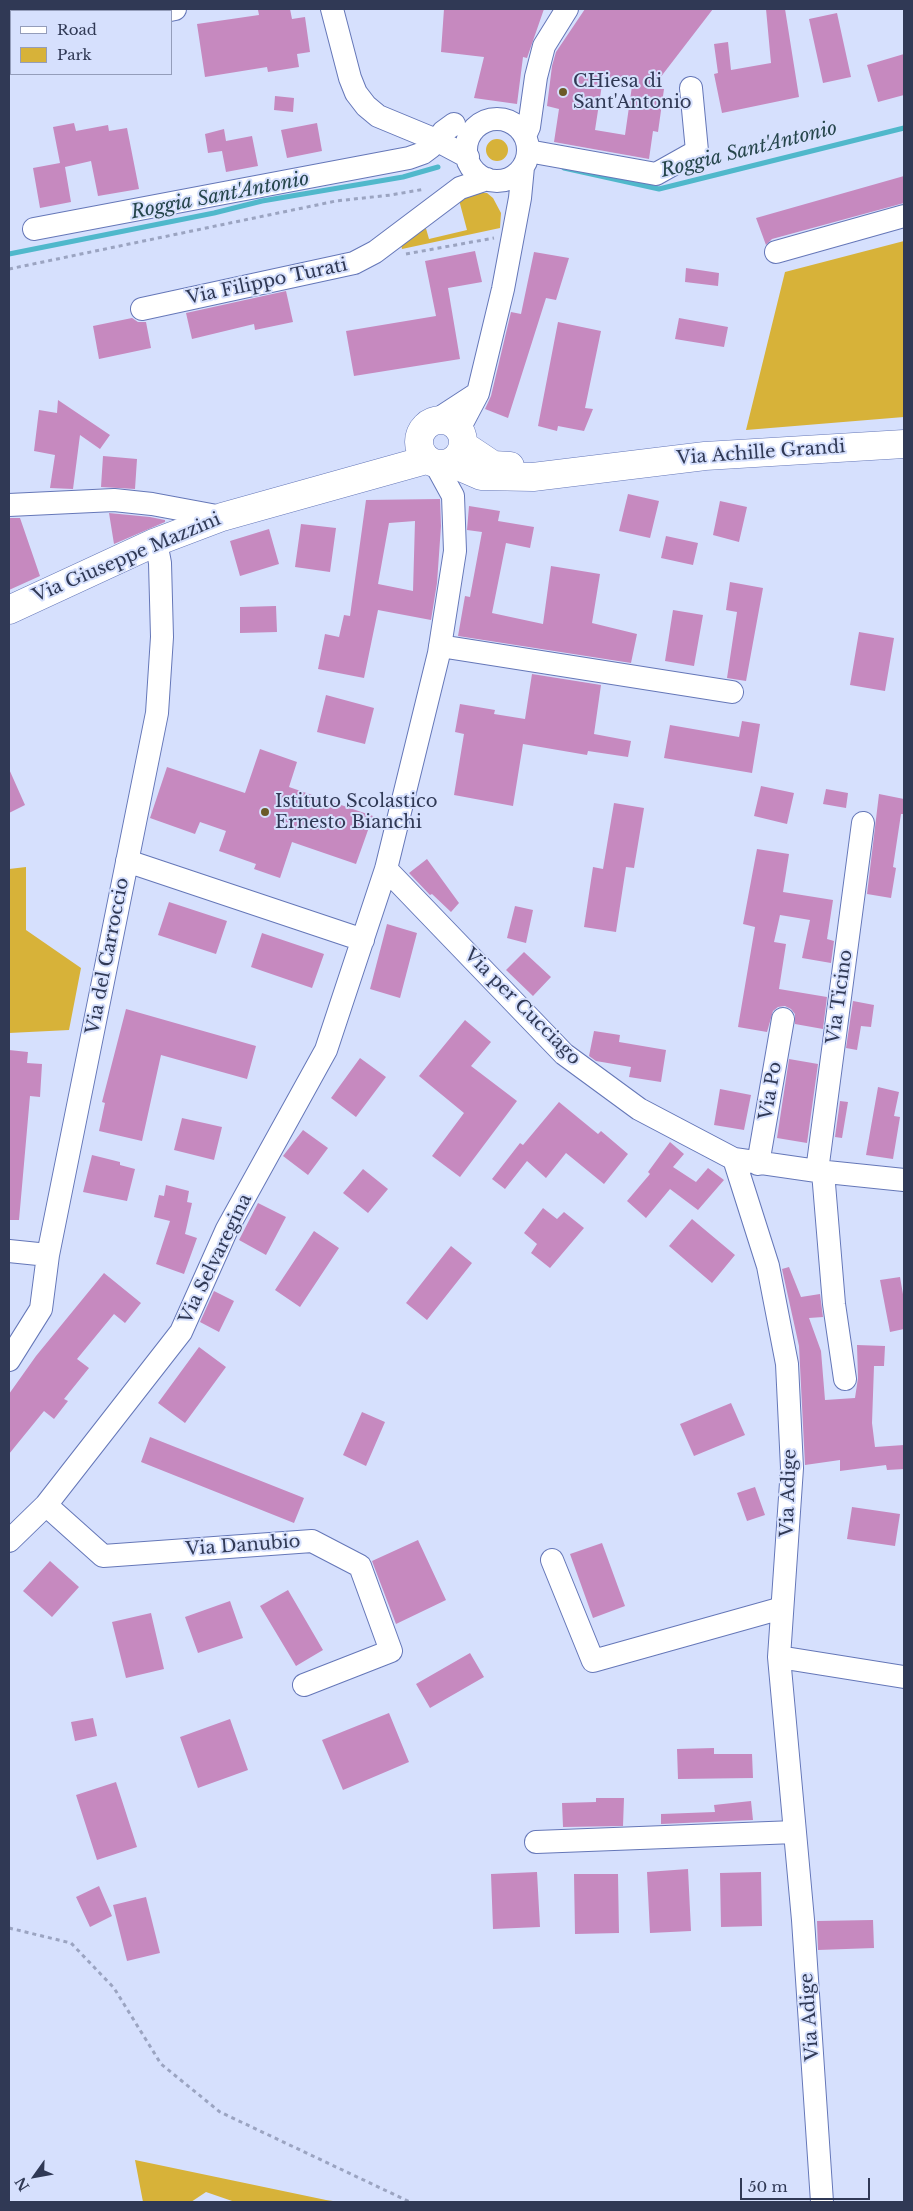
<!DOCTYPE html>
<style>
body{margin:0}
#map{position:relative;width:913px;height:2211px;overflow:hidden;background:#d6e0fd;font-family:"Libre Baskerville",serif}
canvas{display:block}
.frame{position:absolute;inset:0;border:10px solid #303955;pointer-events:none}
.legend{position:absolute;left:10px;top:10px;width:162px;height:65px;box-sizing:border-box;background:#d6e0fd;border:1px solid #949dba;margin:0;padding:6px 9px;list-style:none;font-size:15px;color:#303955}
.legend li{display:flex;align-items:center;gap:10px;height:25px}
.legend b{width:25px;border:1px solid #949dba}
.north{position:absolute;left:10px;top:2151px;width:50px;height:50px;-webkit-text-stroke:4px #d6e0fd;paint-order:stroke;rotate:238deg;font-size:14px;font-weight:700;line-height:20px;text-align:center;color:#303955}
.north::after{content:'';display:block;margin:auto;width:18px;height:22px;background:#303955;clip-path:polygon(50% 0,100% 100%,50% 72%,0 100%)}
.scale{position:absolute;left:740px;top:2178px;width:130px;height:22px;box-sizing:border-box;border:2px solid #303955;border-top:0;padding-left:6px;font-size:15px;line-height:18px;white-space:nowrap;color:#303955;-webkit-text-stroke:4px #d6e0fd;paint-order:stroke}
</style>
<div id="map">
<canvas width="913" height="2211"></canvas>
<div class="frame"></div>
<ul class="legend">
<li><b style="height:6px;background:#fff"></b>Road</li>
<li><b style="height:14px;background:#d7b239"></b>Park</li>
</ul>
<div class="north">N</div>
<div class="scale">50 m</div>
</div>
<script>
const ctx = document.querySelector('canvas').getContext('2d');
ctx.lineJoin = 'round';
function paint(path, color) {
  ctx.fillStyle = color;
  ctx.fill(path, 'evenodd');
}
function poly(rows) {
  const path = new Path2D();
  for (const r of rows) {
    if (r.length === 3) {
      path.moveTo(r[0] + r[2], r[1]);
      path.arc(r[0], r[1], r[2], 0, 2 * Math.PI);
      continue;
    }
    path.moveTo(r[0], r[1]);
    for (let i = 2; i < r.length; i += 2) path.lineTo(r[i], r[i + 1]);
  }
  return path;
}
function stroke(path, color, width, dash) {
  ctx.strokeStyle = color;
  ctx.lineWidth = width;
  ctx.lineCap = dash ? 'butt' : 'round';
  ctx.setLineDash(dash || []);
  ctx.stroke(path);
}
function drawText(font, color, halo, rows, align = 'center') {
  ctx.font = font + ' "Libre Baskerville",serif';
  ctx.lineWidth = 4;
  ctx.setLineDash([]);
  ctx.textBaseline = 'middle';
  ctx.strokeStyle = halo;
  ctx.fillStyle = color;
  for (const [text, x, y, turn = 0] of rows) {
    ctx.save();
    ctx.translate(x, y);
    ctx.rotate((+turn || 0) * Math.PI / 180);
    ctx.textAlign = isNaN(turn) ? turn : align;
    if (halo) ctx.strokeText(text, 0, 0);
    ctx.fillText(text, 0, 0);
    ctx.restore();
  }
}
const green = poly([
 [497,150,11],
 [477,193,487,193,493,198,501,213,500,228,402,249,400,239,425,225,429,239,467,230,459,200],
 [904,241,904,417,746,430,785,272],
 [26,867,26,930,81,968,69,1030,9,1033,9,869],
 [135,2160,326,2200,340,2202,235,2202,206,2192,191,2202,143,2202]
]);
const stream = poly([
 [564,168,659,189,904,128],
 [9,254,214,213,262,201,403,177,438,167]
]);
const building = poly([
 [268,9,290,9,292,19,305,17,310,52,297,54,299,67,268,72,267,67,205,77,197,24,259,15,258,10],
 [444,9,544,9,527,58,523,57,517,104,474,98,484,57,441,52],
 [585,9,713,9,653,87,664,89,658,132,653,131,649,159,554,142,559,109,547,106,552,66,556,52],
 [603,78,633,79,625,135,595,130],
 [766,9,785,9,799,97,722,113,714,74,718,73,714,44,728,42,731,70,771,63],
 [837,13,851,77,823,83,809,19],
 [904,54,904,95,878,102,867,65],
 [275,96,294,98,293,112,274,110],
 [74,123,76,131,108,125,109,131,127,128,139,189,98,196,91,161,65,167,71,202,40,208,33,168,60,163,53,127],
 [317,123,322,151,287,158,281,130],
 [224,129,226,141,252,136,258,166,226,172,222,151,208,153,205,134],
 [904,176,904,203,772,239,766,245,756,218],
 [475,251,482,282,448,288,460,359,354,376,346,331,436,316,425,261],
 [534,252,569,258,556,300,546,298,508,418,485,409,491,396,511,312,521,314],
 [686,268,719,273,718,286,685,282],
 [286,291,293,322,255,330,254,324,192,339,186,313],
 [132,318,138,322,146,322,151,348,99,359,93,326],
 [679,318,728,327,724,347,675,339],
 [558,322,601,331,585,408,593,409,584,431,558,426,557,431,538,426],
 [58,400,110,435,100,449,80,435,73,489,50,488,55,455,34,451,39,410,57,413],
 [103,456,137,459,135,489,101,487],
 [628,494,659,501,650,538,619,531],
 [440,499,441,526,437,583,431,620,378,610,364,678,318,669,325,634,339,637,344,615,350,616,366,500],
 [415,521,413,591,378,584,389,523],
 [720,501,747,507,739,542,713,535],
 [469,506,500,511,498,521,534,527,530,548,506,543,492,613,543,624,551,566,600,574,592,623,637,634,631,663,458,636,465,596,470,597,482,532,467,530],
 [109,513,150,517,165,520,165,522,114,544],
 [9,518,20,518,40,576,9,590],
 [301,524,336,528,330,572,295,567],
 [269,529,279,564,240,576,230,541],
 [666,536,698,543,693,565,661,558],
 [730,582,763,588,746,681,727,678,737,612,726,610],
 [276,606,277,632,240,633,240,607],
 [673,610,703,615,694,666,665,661],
 [859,632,894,638,885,691,850,685],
 [532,674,601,685,594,734,631,741,628,757,588,751,587,755,523,744,513,806,454,795,464,734,455,732,460,704,495,710,494,714,525,719],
 [326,695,374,708,365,744,317,732],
 [742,721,760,724,752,773,664,758,670,725,739,737],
 [260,749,297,762,289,787,373,816,356,864,292,842,280,878,254,869,256,864,219,851,226,831,200,822,195,834,150,818,167,767,245,793],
 [9,769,25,805,9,813],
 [761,786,794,793,787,824,754,816],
 [826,789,848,793,846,808,823,804],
 [879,794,904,799,904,814,901,814,893,867,896,868,891,898,867,894],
 [614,803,644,808,634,868,626,867,616,932,584,927,593,867,603,869],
 [757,849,789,854,783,892,833,900,827,939,834,941,831,963,802,958,810,920,780,915,774,942,786,944,779,989,827,997,823,1029,795,1024,795,1014,791,1009,785,1006,778,1007,773,1011,767,1032,738,1027,755,927,743,924],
 [427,859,459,903,451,912,432,894,430,895,409,873],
 [169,902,227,921,216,954,158,935],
 [515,906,533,910,526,943,507,938],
 [387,924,417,933,400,998,370,989],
 [262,933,324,954,312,988,251,967],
 [524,952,551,977,533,996,506,970],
 [853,1001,874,1005,871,1027,861,1026,857,1050,846,1048],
 [126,1009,256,1046,247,1079,161,1055,142,1141,99,1131,105,1103,102,1102],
 [465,1020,491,1042,471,1066,517,1101,460,1177,432,1156,464,1113,419,1076],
 [594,1031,620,1035,619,1042,666,1050,661,1082,629,1077,631,1067,596,1061,589,1056],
 [9,1050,28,1052,27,1063,42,1064,40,1097,30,1096,19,1220,9,1220],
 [360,1058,386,1077,356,1117,331,1098],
 [789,1059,818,1064,807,1143,777,1138],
 [878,1087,899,1092,894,1116,900,1117,893,1159,866,1155],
 [720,1089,751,1095,744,1130,714,1125],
 [840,1101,848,1102,842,1138,835,1137],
 [559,1102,598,1134,601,1131,628,1154,604,1184,566,1153,546,1178,527,1161,505,1189,492,1179,520,1143,523,1145],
 [182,1118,222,1127,214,1160,174,1150],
 [303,1130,328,1148,308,1175,283,1156],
 [670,1142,684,1154,673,1167,696,1182,708,1168,724,1180,698,1210,670,1189,646,1218,627,1201,650,1174,648,1172],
 [92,1155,120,1162,120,1165,135,1169,127,1201,83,1192],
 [363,1169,388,1189,368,1213,343,1193],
 [166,1185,189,1191,187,1202,192,1203,185,1234,197,1238,184,1274,156,1264,170,1221,154,1217,159,1195,164,1196],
 [258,1203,286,1217,266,1255,239,1240],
 [543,1208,557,1219,564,1212,584,1228,550,1268,531,1253,537,1244,524,1233],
 [692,1219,735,1255,712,1283,669,1246],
 [314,1231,339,1248,300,1307,275,1290],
 [451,1246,472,1263,427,1320,406,1303],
 [789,1267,801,1297,820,1294,823,1317,809,1318,821,1351,825,1400,855,1398,858,1378,857,1345,885,1346,884,1366,874,1366,872,1423,875,1447,904,1445,904,1469,887,1470,886,1465,840,1471,840,1460,805,1465,799,1346,782,1269],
 [104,1273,141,1303,125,1323,114,1314,77,1359,89,1368,64,1399,68,1401,54,1419,44,1411,9,1454,9,1394,36,1356],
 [900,1277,904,1300,904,1329,890,1332,880,1280],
 [214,1291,234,1301,219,1332,200,1322],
 [199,1347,226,1367,185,1423,158,1403],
 [731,1403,745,1435,694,1456,680,1424],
 [362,1412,385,1422,366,1466,343,1455],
 [150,1437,304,1498,294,1523,141,1462],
 [755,1487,765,1515,747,1521,737,1493],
 [852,1507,900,1514,895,1546,847,1539],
 [418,1540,446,1600,396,1624,372,1561],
 [602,1543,625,1606,593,1618,570,1554],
 [50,1561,79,1587,52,1617,23,1591],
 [288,1590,323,1650,296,1666,260,1606],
 [230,1601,243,1638,198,1653,185,1617],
 [151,1613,164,1669,126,1678,112,1622],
 [470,1653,484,1677,430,1708,416,1684],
 [389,1713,409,1762,343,1790,322,1740],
 [93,1718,97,1736,75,1741,71,1722],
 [230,1719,248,1770,198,1788,180,1737],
 [714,1748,714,1754,752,1754,753,1778,678,1779,677,1749],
 [116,1782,137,1847,97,1860,76,1795],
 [596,1798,624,1798,623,1826,563,1827,562,1803,596,1802],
 [751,1801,753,1820,661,1824,661,1814,715,1812,714,1805],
 [688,1869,691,1931,650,1933,647,1872],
 [537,1872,540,1927,493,1929,491,1874],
 [761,1872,762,1926,721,1927,720,1873],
 [574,1874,618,1874,619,1933,575,1934],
 [99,1886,112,1916,90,1927,76,1897],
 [146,1897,160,1953,127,1961,113,1905],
 [873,1920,874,1948,818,1950,817,1921]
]);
const path = poly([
 [406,254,494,238],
 [9,269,336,201,391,195,425,189],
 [9,1928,71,1943,114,1988,161,2064,220,2112,410,2202]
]);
const minor = poly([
 [25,9,26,11],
 [332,9,350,78,356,93,366,106,378,116,436,140,468,157],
 [165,11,175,9],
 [9,53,11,52],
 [497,150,31],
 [525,136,529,127,536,77,544,46,567,9],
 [528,151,656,174,697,151,691,88],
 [34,229,409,158,423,153,431,147,443,132,454,124],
 [776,252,904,216],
 [142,309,354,263,375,252,460,188,487,179],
 [435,421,478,393],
 [459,429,478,393,503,289,520,198,523,167],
 [9,505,114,500,152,504,222,517],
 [440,646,732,692],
 [127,861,363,940],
 [386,869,564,1054,639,1109,734,1159,817,1171,904,1180],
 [734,1159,768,1266,787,1364,792,1468,779,1657,803,1920,822,2202],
 [758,1164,783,1019],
 [817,1171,863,823],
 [823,1172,834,1304,845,1379],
 [9,1251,48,1255],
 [9,1360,41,1309,48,1255,157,713,162,637,160,563,156,542],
 [46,1505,103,1556,312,1541,360,1566,391,1651,304,1685],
 [9,1541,46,1505,181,1332,227,1229,326,1050,386,869,439,653,455,551,453,496,436,465],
 [552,1560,593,1661,782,1608],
 [779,1657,904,1677],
 [536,1842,795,1832]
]);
const major = poly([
 [441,442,22],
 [463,445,493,465,510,466],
 [451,463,481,476,533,477,705,456,904,444],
 [9,610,156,542,222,517,426,460]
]);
const markers = [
 [563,92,5,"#6b5a28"],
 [265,812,5,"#6b5a28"]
];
const poiNames = [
 ["CHiesa di",573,82],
 ["Sant'Antonio",573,103],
 ["Istituto Scolastico",275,802],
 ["Ernesto Bianchi",275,823]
];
const streetNames = [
 ["Via Filippo Turati",267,282,-12],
 ["Via Achille Grandi",761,453,-4],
 ["Via Giuseppe Mazzini",127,558,-23],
 ["Via del Carroccio",108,956,-79],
 ["Via Ticino",840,997,-82],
 ["Via per Cucciago",522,1007,45],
 ["Via Po",771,1091,-80],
 ["Via Selvaregina",216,1259,-64],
 ["Via Adige",789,1493,-88],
 ["Via Danubio",243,1546,-4],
 ["Via Adige",810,2017,-94]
];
const waterNames = [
 ["Roggia Sant'Antonio",749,150,-14],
 ["Roggia Sant'Antonio",220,196,-11]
];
paint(green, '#d7b239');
stroke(stream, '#50b8cb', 5);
paint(building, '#c689bf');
stroke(minor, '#6577b8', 24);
stroke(major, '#6577b8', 29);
stroke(path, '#9ba4c1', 3, [4, 4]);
stroke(minor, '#fff', 22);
stroke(major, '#fff', 28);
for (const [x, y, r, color] of markers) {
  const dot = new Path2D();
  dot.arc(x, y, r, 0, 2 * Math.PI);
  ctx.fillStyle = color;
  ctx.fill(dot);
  stroke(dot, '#d6e0fd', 2);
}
drawText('18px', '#303955', '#d6e0fd', poiNames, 'left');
drawText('18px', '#303955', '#d6e0fd', streetNames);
drawText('italic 19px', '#26464c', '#d6e0fd', waterNames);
</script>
